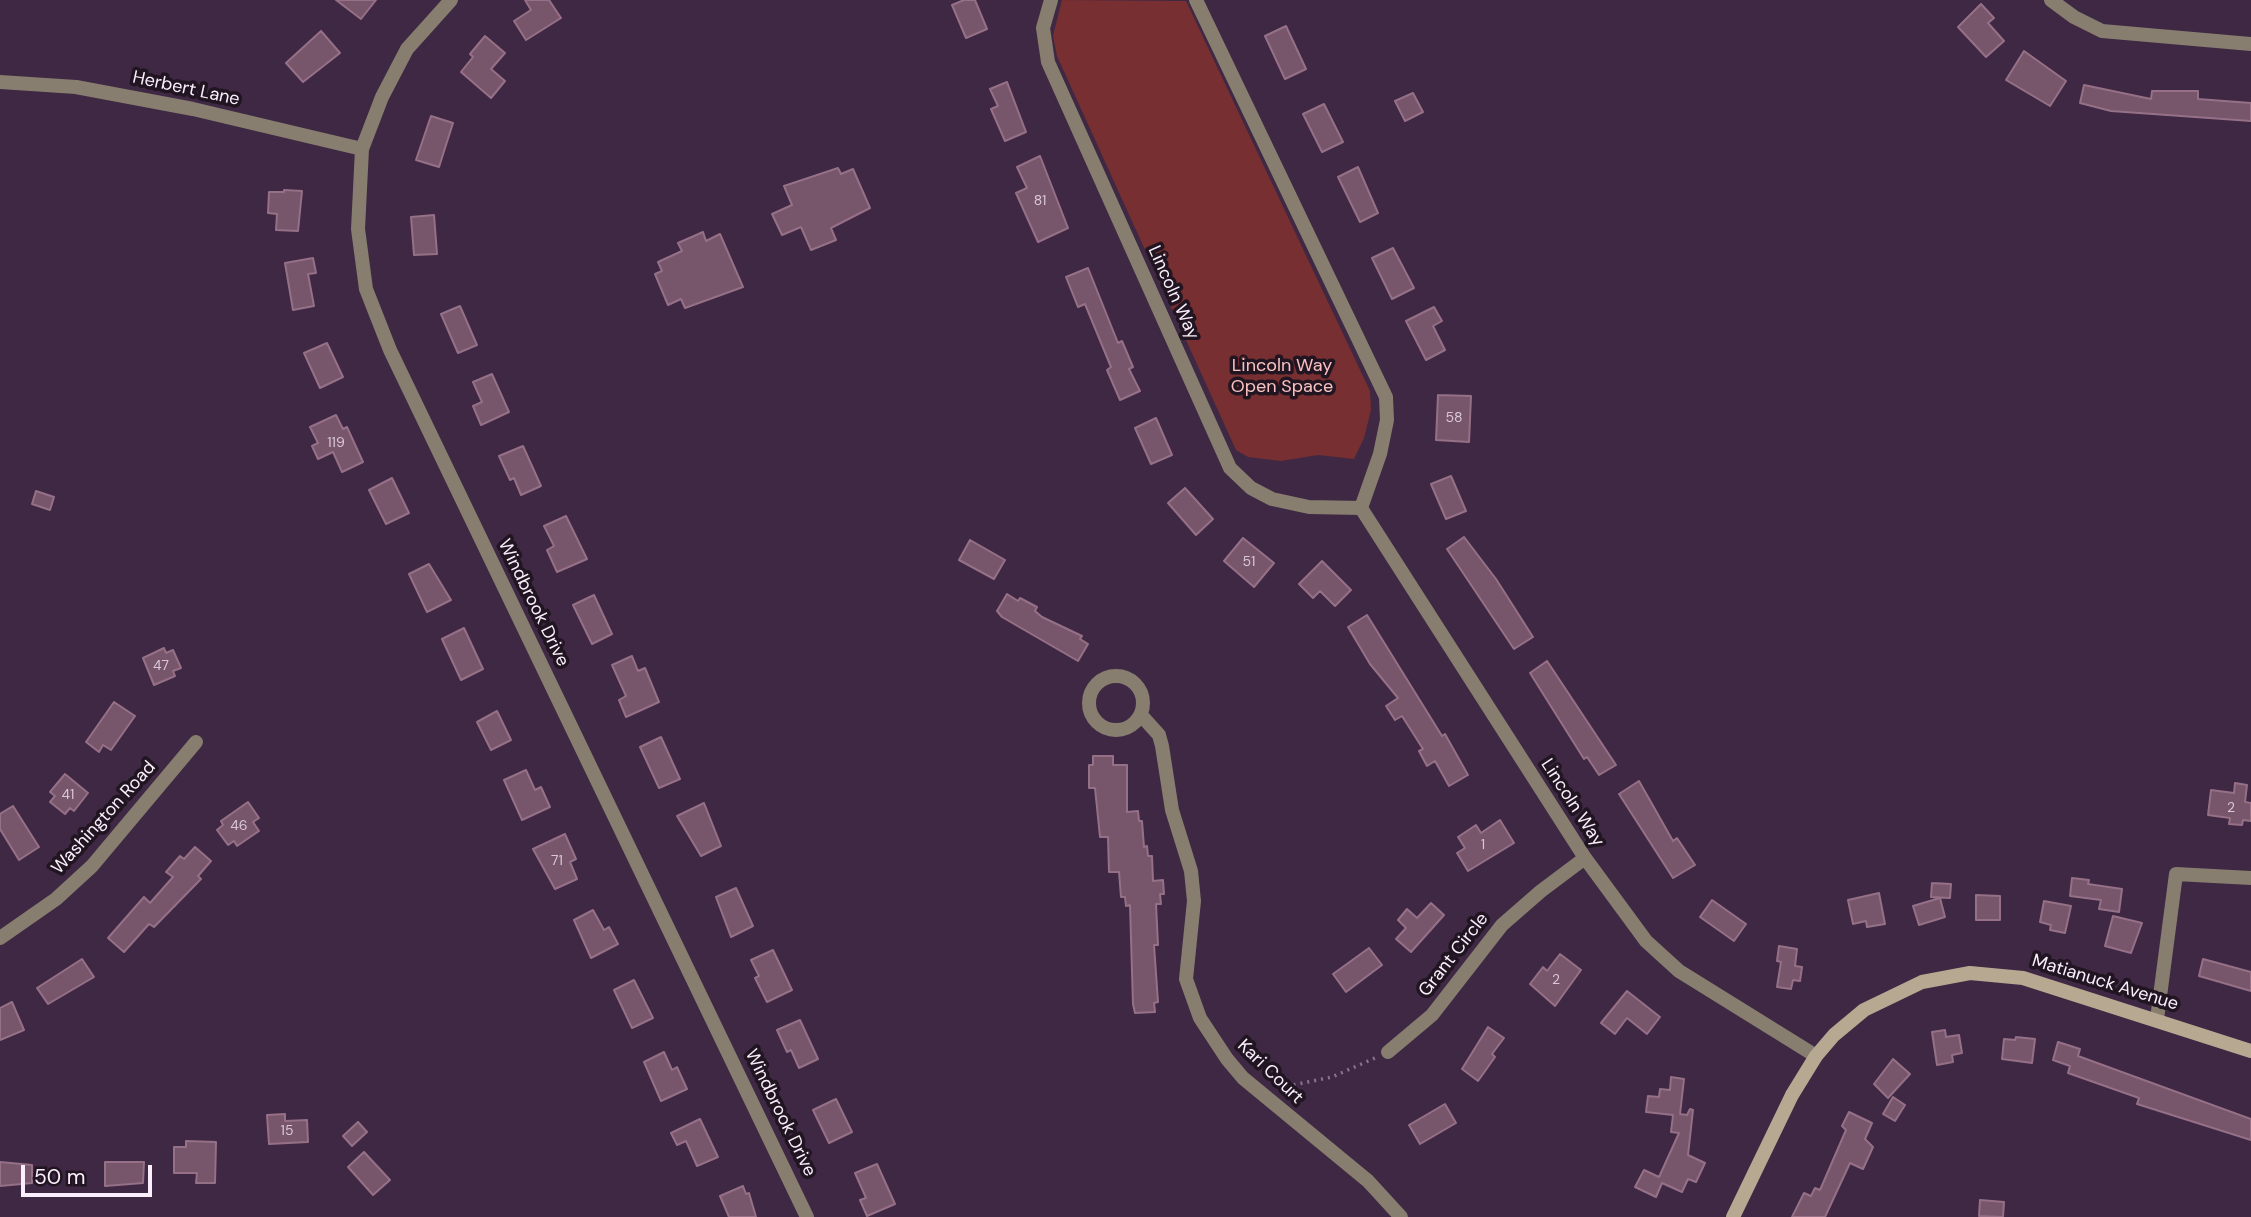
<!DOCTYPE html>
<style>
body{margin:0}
#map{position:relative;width:2251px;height:1217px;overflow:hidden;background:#3f2843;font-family:"DM Sans",sans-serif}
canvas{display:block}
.scale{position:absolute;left:21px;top:1165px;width:131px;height:32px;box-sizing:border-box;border:4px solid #fbeffd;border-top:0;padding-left:9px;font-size:21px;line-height:24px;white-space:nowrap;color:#fbeffd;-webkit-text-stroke:5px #201521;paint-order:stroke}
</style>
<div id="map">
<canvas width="2251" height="1217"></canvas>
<div class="scale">50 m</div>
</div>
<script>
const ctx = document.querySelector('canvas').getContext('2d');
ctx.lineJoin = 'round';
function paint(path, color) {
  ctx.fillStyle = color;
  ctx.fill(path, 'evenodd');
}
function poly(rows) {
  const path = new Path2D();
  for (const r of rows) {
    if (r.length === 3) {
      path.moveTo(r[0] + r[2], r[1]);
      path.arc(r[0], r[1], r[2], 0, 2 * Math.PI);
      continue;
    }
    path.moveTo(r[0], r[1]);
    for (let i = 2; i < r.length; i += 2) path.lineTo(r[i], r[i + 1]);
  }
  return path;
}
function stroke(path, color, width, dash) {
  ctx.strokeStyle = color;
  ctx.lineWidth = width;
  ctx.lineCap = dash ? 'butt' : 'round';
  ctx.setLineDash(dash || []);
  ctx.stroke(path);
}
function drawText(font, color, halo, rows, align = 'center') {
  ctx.font = font + ' "DM Sans",sans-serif';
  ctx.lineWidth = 7;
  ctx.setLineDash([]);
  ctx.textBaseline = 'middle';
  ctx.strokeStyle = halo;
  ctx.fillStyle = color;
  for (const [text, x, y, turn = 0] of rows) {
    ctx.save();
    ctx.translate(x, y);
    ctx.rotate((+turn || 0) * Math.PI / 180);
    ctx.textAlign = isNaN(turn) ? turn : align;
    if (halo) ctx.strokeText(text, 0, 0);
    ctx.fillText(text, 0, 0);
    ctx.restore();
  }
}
const green = poly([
 [1062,0,1186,1,1370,391,1371,410,1364,438,1354,459,1318,455,1281,461,1248,457,1236,450,1057,56,1053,36]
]);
const building = poly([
 [336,0,376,0,361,19,336,0],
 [525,0,549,0,561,18,526,40,514,21,531,10,525,0],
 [964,0,975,0,987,29,966,38,952,5,964,0],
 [1981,4,1994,18,1988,23,2004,41,1986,57,1958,27,1981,4],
 [1286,26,1306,69,1285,79,1265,36,1286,26],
 [321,31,340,53,303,82,286,63,321,31],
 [485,36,505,53,491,69,505,81,491,98,461,72,473,57,470,54,485,36],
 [2024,51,2066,81,2050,106,2006,80,2024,51],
 [1007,82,1026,132,1005,141,991,109,998,106,990,89,1007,82],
 [2084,85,2151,99,2152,91,2198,91,2198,99,2251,103,2251,121,2111,111,2080,103,2084,85],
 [1413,93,1423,112,1405,121,1395,101,1413,93],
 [1324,104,1343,142,1322,152,1303,114,1324,104],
 [431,116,453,123,439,167,416,160,431,116],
 [1040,156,1068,228,1038,242,1016,193,1027,188,1017,167,1040,156],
 [1358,167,1378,213,1360,222,1338,177,1358,167],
 [838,168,841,174,853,169,870,208,831,228,836,240,811,250,801,227,782,235,772,214,792,205,784,186,838,168],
 [284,190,302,191,298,231,276,230,277,214,268,213,269,192,284,192,284,190],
 [434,215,437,254,414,255,411,217,434,215],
 [703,232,706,241,720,234,743,287,685,308,681,299,668,305,655,274,662,271,658,262,682,251,678,243,703,232],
 [1393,248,1414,288,1392,299,1372,258,1393,248],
 [313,258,316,273,308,274,314,306,293,310,285,263,313,258],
 [1088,268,1118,343,1122,341,1133,367,1129,369,1140,391,1120,400,1107,370,1111,367,1085,304,1078,307,1066,277,1088,268],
 [460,306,477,345,458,353,441,314,460,306],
 [1434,307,1442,321,1433,326,1445,350,1426,360,1406,321,1434,307],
 [327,343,343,377,320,388,304,353,327,343],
 [492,374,509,412,481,425,473,406,482,402,473,382,492,374],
 [1438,395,1471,396,1469,442,1436,440,1438,395],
 [336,415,343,429,347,427,363,462,342,472,333,452,318,459,312,446,318,443,310,427,336,415],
 [1156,418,1172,455,1151,464,1135,428,1156,418],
 [523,446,541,486,521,495,514,478,510,480,499,456,523,446],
 [1451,476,1466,511,1446,519,1431,484,1451,476],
 [392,478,409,513,386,524,369,490,392,478],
 [1185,488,1213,519,1196,535,1168,503,1185,488],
 [36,491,54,497,50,510,32,504,36,491],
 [566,516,587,559,557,572,547,550,554,546,544,526,566,516],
 [1464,537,1496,579,1533,637,1514,649,1447,549,1464,537],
 [1243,538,1274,563,1254,587,1224,561,1243,538],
 [970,540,1005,560,994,579,959,560,970,540],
 [1322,561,1351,590,1335,606,1320,591,1313,598,1299,584,1322,561],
 [429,564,451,600,427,612,409,574,429,564],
 [1007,594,1018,601,1020,598,1037,607,1035,611,1042,617,1082,636,1080,639,1088,644,1078,661,1002,617,997,611,1007,594],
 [594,595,612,634,592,644,573,605,594,595],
 [1367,615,1442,736,1445,734,1468,775,1449,786,1435,761,1427,766,1419,751,1423,749,1402,716,1395,720,1386,706,1398,698,1370,664,1348,627,1367,615],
 [464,628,483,669,461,680,442,639,464,628],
 [164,648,166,653,173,650,181,668,173,671,175,676,154,685,143,658,164,648],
 [632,656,638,671,645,668,659,702,626,717,619,700,626,696,612,665,632,656],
 [1547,661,1616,765,1599,775,1587,757,1584,759,1530,673,1547,661],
 [114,702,135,716,111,750,103,745,99,752,86,742,114,702],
 [497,711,511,740,491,750,477,722,497,711],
 [661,737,680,779,659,788,640,747,661,737],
 [1093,756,1113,756,1113,765,1127,765,1127,812,1138,811,1139,821,1142,821,1144,847,1147,846,1148,856,1152,856,1153,881,1163,880,1164,894,1160,894,1161,904,1156,904,1158,945,1154,945,1158,1002,1154,1003,1155,1012,1135,1013,1133,1004,1130,905,1126,906,1125,897,1121,897,1119,872,1109,872,1108,837,1100,837,1095,788,1089,788,1089,765,1093,765,1093,756],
 [526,770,535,790,541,787,550,807,522,820,504,780,526,770],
 [65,774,88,793,74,811,70,808,65,814,50,802,55,796,50,792,65,774],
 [1639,781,1673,841,1677,838,1695,865,1673,878,1619,794,1639,781],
 [2235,783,2247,785,2245,802,2251,803,2251,821,2243,820,2242,825,2229,824,2230,818,2208,815,2211,790,2234,793,2235,783],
 [248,802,259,818,253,822,259,831,237,846,234,841,228,845,217,830,223,825,221,821,248,802],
 [704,803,721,846,701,856,677,816,704,803],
 [13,806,39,847,19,860,0,829,0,814,13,806],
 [1500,820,1514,843,1468,871,1457,853,1465,848,1458,837,1476,825,1481,833,1500,820],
 [565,834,576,859,570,862,577,879,555,889,533,849,565,834],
 [195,847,211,861,198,876,201,879,154,927,149,924,124,952,108,938,144,897,150,903,173,877,166,872,180,856,184,859,195,847],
 [2072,878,2089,880,2088,884,2122,889,2119,912,2099,909,2101,900,2070,896,2072,878],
 [1932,883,1951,884,1950,898,1931,897,1932,883],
 [736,888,753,926,731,937,716,897,736,888],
 [1879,893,1885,924,1867,927,1866,921,1853,924,1848,900,1879,893],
 [1976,895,2000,896,2000,920,1976,920,1976,895],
 [1940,898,1945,917,1919,925,1913,906,1940,898],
 [1712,900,1746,924,1734,941,1700,917,1712,900],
 [2044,901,2071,906,2065,933,2050,930,2051,925,2040,922,2044,901],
 [1431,903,1444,915,1411,952,1396,939,1406,928,1398,920,1407,909,1417,918,1431,903],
 [593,910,604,930,609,927,618,944,591,958,574,920,593,910],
 [2113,916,2142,923,2131,953,2105,946,2113,916],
 [1779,946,1797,949,1795,966,1802,967,1800,981,1793,980,1791,989,1777,987,1781,962,1777,961,1779,946],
 [1369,948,1382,965,1346,992,1333,974,1369,948],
 [773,950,792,990,767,1002,755,978,759,976,751,960,773,950],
 [1560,954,1581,970,1555,1006,1530,984,1543,967,1547,971,1560,954],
 [82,959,94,977,48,1004,37,988,82,959],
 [2203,959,2251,972,2251,991,2199,976,2203,959],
 [634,980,653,1018,632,1028,614,990,634,980],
 [1627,991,1660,1017,1647,1034,1627,1018,1615,1034,1601,1023,1627,991],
 [12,1002,24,1030,0,1040,0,1008,12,1002],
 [800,1020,818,1059,799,1068,791,1050,787,1052,777,1030,800,1020],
 [1488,1027,1504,1038,1492,1054,1495,1057,1478,1081,1462,1069,1488,1027],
 [1945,1030,1946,1037,1959,1035,1962,1053,1952,1055,1953,1062,1937,1065,1932,1032,1945,1030],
 [2016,1037,2035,1039,2032,1063,2002,1059,2004,1039,2015,1040,2016,1037],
 [2058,1042,2080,1049,2078,1056,2251,1119,2251,1140,2137,1104,2139,1098,2068,1073,2070,1066,2053,1060,2058,1042],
 [664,1052,672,1070,677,1067,687,1089,661,1101,644,1062,664,1052],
 [1893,1059,1910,1074,1888,1098,1874,1084,1893,1059],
 [1671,1077,1684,1079,1680,1114,1687,1115,1690,1109,1693,1110,1688,1155,1705,1163,1696,1182,1688,1179,1682,1192,1662,1183,1656,1197,1635,1187,1644,1170,1659,1177,1679,1133,1671,1132,1673,1115,1646,1112,1648,1096,1659,1097,1660,1089,1670,1090,1671,1077],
 [1893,1097,1905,1105,1895,1121,1883,1114,1893,1097],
 [836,1099,852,1132,829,1143,813,1110,836,1099],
 [1445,1104,1456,1123,1420,1144,1409,1125,1445,1104],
 [1849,1112,1872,1123,1865,1139,1873,1147,1863,1169,1850,1163,1825,1217,1792,1217,1804,1193,1811,1196,1815,1188,1820,1190,1846,1130,1842,1126,1849,1112],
 [285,1114,285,1121,307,1120,308,1142,269,1144,267,1115,285,1114],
 [700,1119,718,1157,697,1166,686,1141,677,1145,671,1133,700,1119],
 [358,1122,367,1132,352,1146,343,1136,358,1122],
 [186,1141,216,1142,215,1183,196,1183,197,1173,174,1173,174,1147,186,1147,186,1141],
 [364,1152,390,1180,373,1195,348,1167,364,1152],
 [0,1162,32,1165,32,1183,0,1186,0,1162],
 [105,1162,144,1162,143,1183,105,1186,105,1162],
 [877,1164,895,1204,867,1216,860,1200,866,1198,855,1173,877,1164],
 [743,1186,746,1194,749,1193,756,1217,729,1217,720,1196,743,1186],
 [1980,1200,2004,1202,2003,1217,1979,1216,1980,1200]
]);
const path = poly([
 [1281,1091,1293,1085,1332,1077,1375,1058]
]);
const street = poly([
 [451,0,407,49,382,97,362,149,358,229,366,289,390,350,807,1217],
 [1051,0,1043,28,1048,62,1230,468,1251,488,1272,499,1309,507,1361,508],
 [1196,0,1386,397,1387,420,1380,454,1361,508],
 [2051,0,2074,17,2102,31,2251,44],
 [0,82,76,87,193,109,362,149],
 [1361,508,1585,858,1646,941,1679,971,1816,1056],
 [1116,703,27],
 [1141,715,1159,735,1162,746,1172,810,1191,871,1194,901,1186,979,1200,1018,1227,1059,1243,1078,1368,1181,1401,1217],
 [0,938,56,899,92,866,196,742],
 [2157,1019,2176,874,2251,878],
 [1388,1052,1432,1015,1502,925,1541,891,1585,858]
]);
const secondary = poly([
 [1733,1217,1792,1095,1816,1056,1834,1035,1864,1010,1922,982,1970,973,2023,978,2251,1051]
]);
const numberNames = [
 ["81",1040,201],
 ["58",1454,418],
 ["119",336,443],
 ["51",1249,562],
 ["47",161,666],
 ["41",68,795],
 ["2",2231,808],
 ["46",239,826],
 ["1",1483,845],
 ["71",557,861],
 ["2",1556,980],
 ["15",287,1131]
];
const streetNames = [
 ["Herbert Lane",186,89,12],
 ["Lincoln Way",1173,293,66],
 ["Windbrook Drive",533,603,64],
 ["Lincoln Way",1572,803,57],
 ["Washington Road",104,818,-48],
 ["Grant Circle",1454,955,-52],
 ["Matianuck Avenue",2105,983,17],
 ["Kari Court",1270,1072,44],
 ["Windbrook Drive",780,1113,64]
];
const parkNames = [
 ["Lincoln Way",1282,366],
 ["Open Space",1282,387]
];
paint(green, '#772f31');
paint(building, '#77556a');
stroke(building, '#957087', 2);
stroke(path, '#88768c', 3.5, [2, 5]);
stroke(street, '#877e6f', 14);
stroke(secondary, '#b7a991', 14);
drawText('14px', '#dac8d8', null, numberNames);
drawText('18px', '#fbeffd', '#201521', streetNames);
drawText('18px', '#fac2c0', '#201521', parkNames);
</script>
